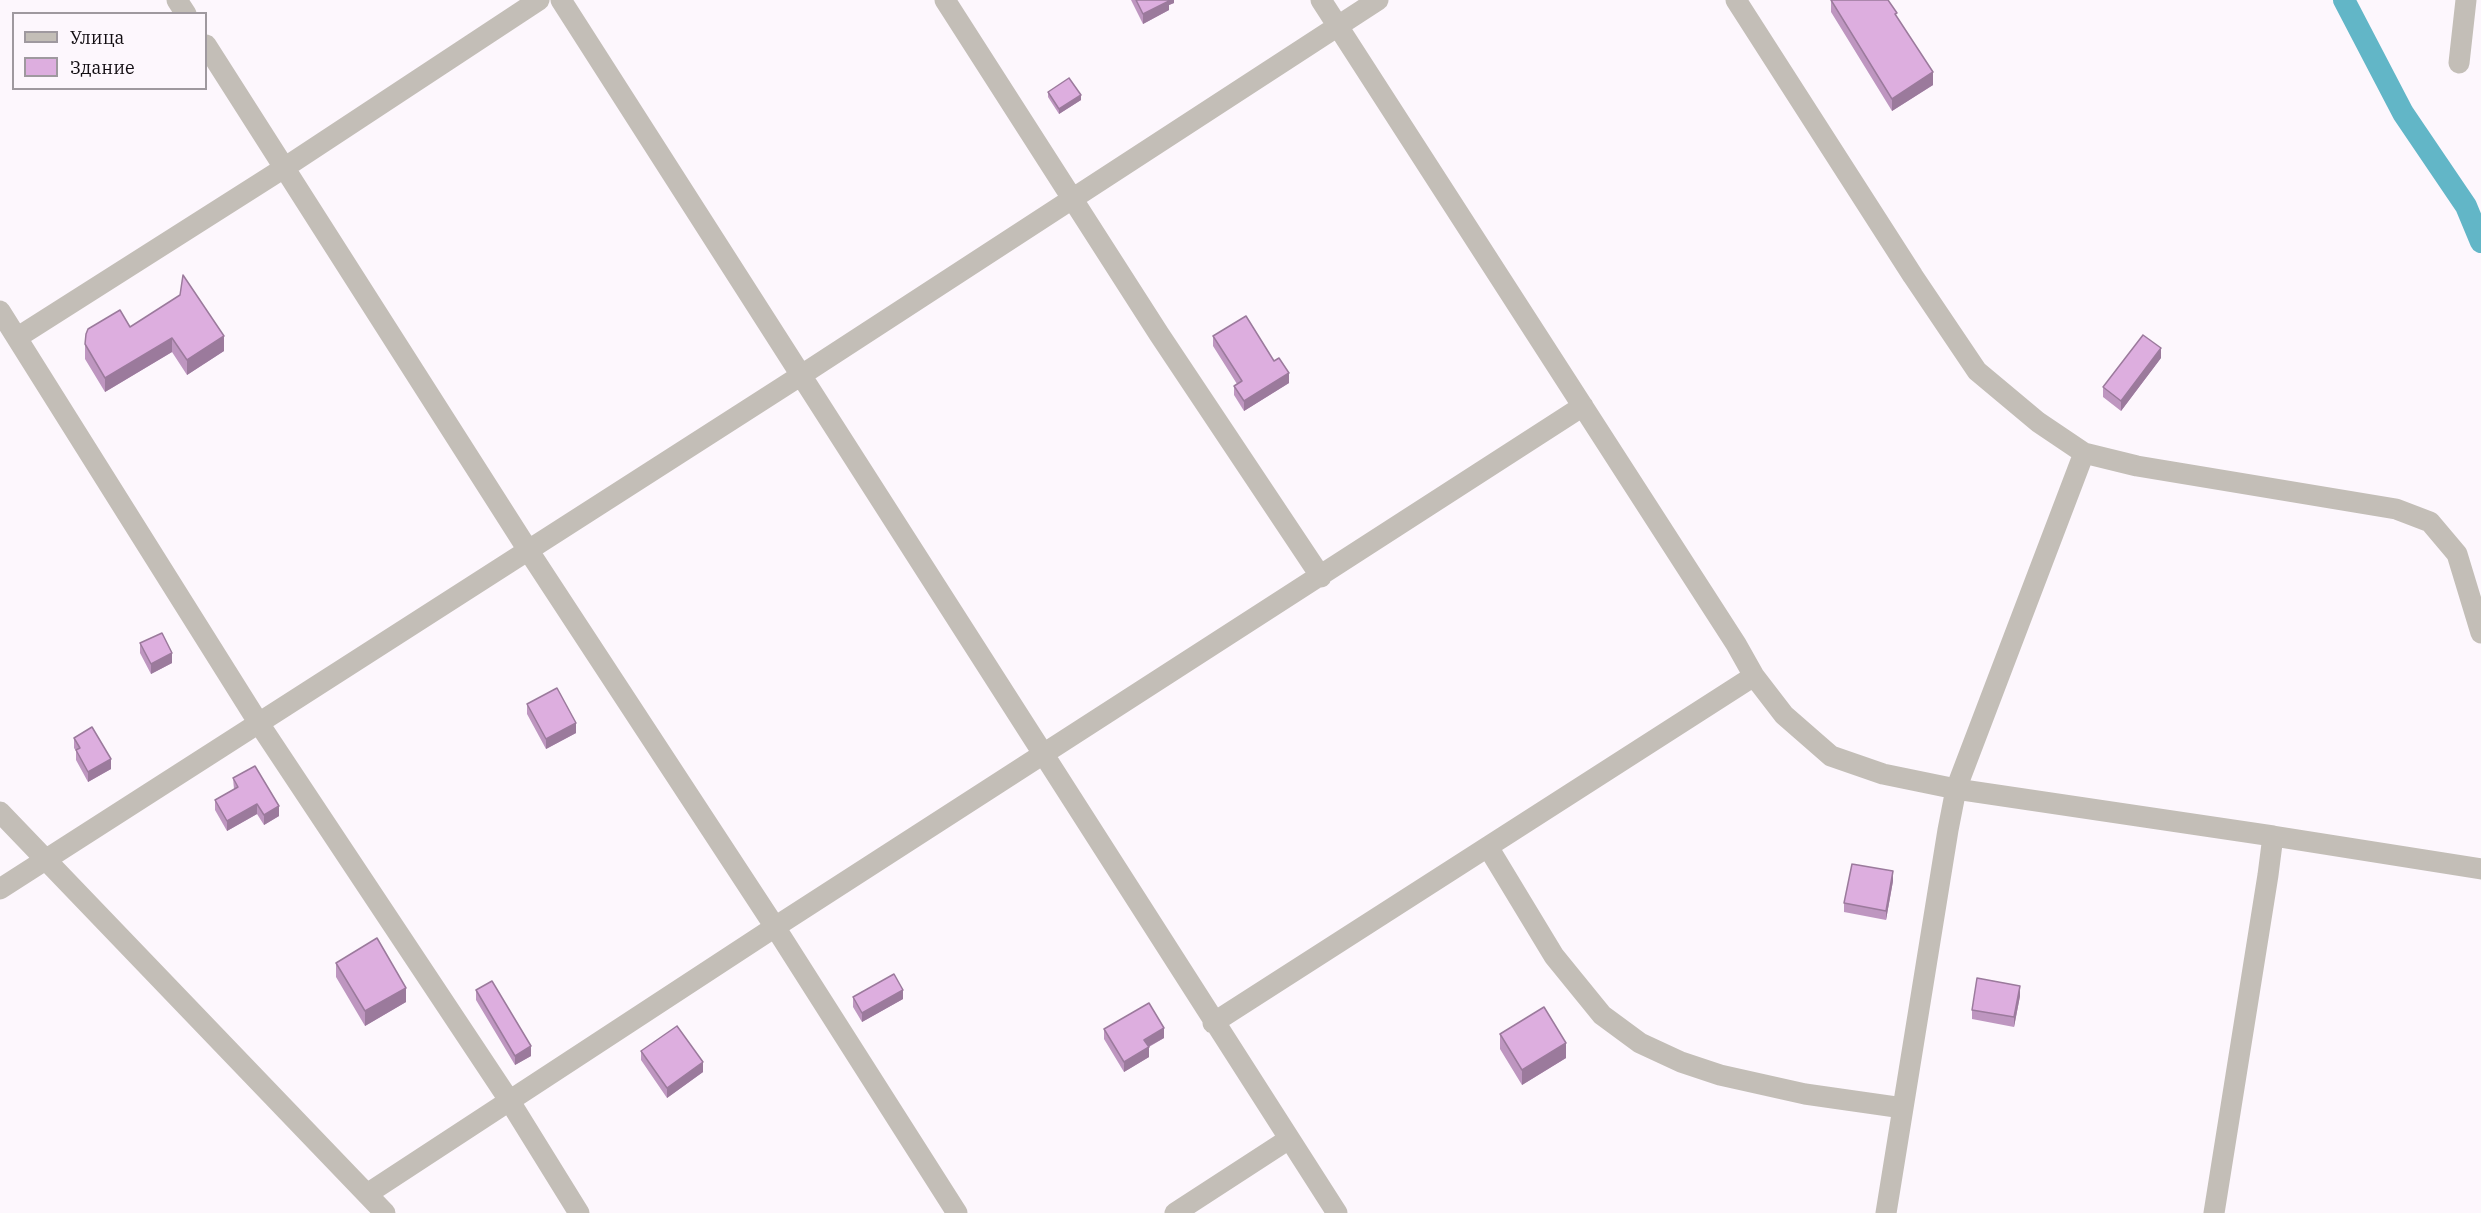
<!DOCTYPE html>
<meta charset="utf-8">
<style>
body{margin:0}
#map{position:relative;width:2481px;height:1213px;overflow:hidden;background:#fdf7fd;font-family:"IBM Plex Serif",serif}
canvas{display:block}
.legend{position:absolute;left:12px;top:12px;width:195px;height:78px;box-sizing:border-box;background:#fdf7fd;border:2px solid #9f999f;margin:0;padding:8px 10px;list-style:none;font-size:18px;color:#110c11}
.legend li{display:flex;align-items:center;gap:12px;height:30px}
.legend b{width:30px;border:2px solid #9f999f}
</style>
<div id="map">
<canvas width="2481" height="1213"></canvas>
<ul class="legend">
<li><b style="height:8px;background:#c3beb7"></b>Улица</li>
<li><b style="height:16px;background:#ddaedf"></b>Здание</li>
</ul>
</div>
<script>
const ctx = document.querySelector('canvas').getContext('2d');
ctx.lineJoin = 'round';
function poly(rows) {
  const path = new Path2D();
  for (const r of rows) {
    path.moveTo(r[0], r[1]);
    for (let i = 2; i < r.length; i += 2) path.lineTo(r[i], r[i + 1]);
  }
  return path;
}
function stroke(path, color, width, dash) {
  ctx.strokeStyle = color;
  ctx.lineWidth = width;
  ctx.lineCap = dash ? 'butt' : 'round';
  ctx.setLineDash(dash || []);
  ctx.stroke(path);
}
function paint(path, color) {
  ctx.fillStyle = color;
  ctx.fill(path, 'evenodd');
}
const canal = poly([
 [2344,0,2403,113,2466,206,2481,242]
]);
const street = poly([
 [177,0,186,14],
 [561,0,1337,1213],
 [945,0,1159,334,1321,577],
 [1321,0,1736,644,1754,676,1784,715,1831,756,1883,774,1956,789,2273,836],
 [1736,0,1913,276,1977,371,2038,422,2084,453,2137,466,2396,509,2430,522,2457,554,2481,633],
 [206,45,528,550,775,927,957,1213],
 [2459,63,2466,0],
 [0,311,258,722,509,1100,579,1213],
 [18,337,284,168,539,0],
 [0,812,385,1213],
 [1488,847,1554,956,1602,1015,1640,1043,1681,1062,1720,1075,1805,1094,1903,1108],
 [0,889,800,376,1378,0],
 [1213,1023,1754,676],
 [367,1194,775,927,1583,406],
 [1175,1213,1289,1139],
 [1886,1213,1948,830,1956,789,2084,453],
 [2214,1213,2268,875,2273,836,2481,869]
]);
const wall = poly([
 [1131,0,1174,0,1174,3,1169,5,1169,10,1143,24],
 [1831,0,1897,17,1933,85,1892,111,1831,12],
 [1048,92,1081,100,1059,114,1048,97],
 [130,327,224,351,187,375,172,352,105,392,85,359,85,344],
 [1213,336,1274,361,1289,383,1244,411,1234,395,1234,386,1237,384,1213,346],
 [2161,358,2121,411,2103,397,2103,387],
 [140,643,172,663,151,674,140,653],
 [527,704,576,733,546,749,527,714],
 [74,738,111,769,88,782,76,760,76,751,74,748],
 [233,778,279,816,264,825,257,814,227,831,215,810,215,800,234,789],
 [1893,881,1886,920,1844,912,1844,903],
 [336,963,406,1002,365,1026,336,977],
 [476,990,531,1056,515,1065,476,1000],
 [2020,996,2014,1027,1972,1019,1972,1010],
 [853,997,903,999,862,1022,853,1007],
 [1104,1029,1164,1038,1149,1047,1149,1057,1124,1072,1104,1039],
 [1500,1034,1566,1058,1522,1085,1500,1049],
 [641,1051,703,1072,667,1098,641,1060]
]);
const shadedWall = poly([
 [1167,0,1174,0,1174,3,1169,5,1169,10,1143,24,1143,14],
 [1933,72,1933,85,1892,111,1892,99],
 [1081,95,1081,100,1059,114,1059,109],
 [224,336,224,351,187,375,187,360],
 [172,338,172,352,105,392,105,378],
 [2161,348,2161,358,2121,411,2121,401],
 [1289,373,1289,383,1244,411,1244,401],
 [172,653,172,663,151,674,151,664],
 [576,723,576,733,546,749,546,739],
 [111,759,111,769,88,782,88,772],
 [257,804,257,814,227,831,227,821],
 [279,806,279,816,264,825,264,815],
 [1893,871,1893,881,1886,920,1886,911],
 [2020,986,2020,996,2014,1027,2014,1017],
 [406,988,406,1002,365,1026,365,1011],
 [903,990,903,999,862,1022,862,1013],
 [1164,1028,1164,1038,1144,1049,1144,1040],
 [1566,1043,1566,1058,1522,1085,1522,1070],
 [531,1046,531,1056,515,1065,515,1056],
 [1149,1047,1149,1057,1124,1072,1124,1062],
 [703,1062,703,1072,667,1098,667,1088]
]);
const building = poly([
 [1136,0,1169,0,1169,1,1143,14,1136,0],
 [1831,0,1888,0,1897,13,1895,14,1933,72,1892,99,1831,0],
 [1069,78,1081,95,1059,109,1048,92,1069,78],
 [183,275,224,336,187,360,172,338,105,378,85,344,86,334,88,329,120,310,130,327,180,295,183,275],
 [1246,316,1274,361,1279,358,1289,373,1244,401,1234,386,1242,381,1213,336,1246,316],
 [2143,335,2161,348,2121,401,2103,387,2143,335],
 [162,633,172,653,151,664,140,643,162,633],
 [557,688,576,723,546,739,527,704,557,688],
 [92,727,111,759,88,772,76,750,80,748,74,738,92,727],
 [255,766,279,806,264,815,257,804,227,821,215,800,238,787,233,778,255,766],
 [1852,864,1893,871,1886,911,1844,903,1852,864],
 [377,938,406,988,365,1011,336,963,377,938],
 [894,974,903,990,862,1013,853,997,894,974],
 [1977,978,2020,986,2014,1017,1972,1010,1977,978],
 [492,981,531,1046,515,1056,476,990,492,981],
 [1149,1003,1164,1028,1144,1040,1149,1047,1124,1062,1104,1029,1149,1003],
 [1544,1007,1566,1043,1522,1070,1500,1034,1544,1007],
 [677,1026,703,1062,667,1088,641,1051,677,1026]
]);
stroke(canal, '#62b6c7', 22);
stroke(street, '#c3beb7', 21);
paint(wall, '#be96c0');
paint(shadedWall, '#9b7a9c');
paint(building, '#ddaedf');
stroke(building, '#9b7a9c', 1.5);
</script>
